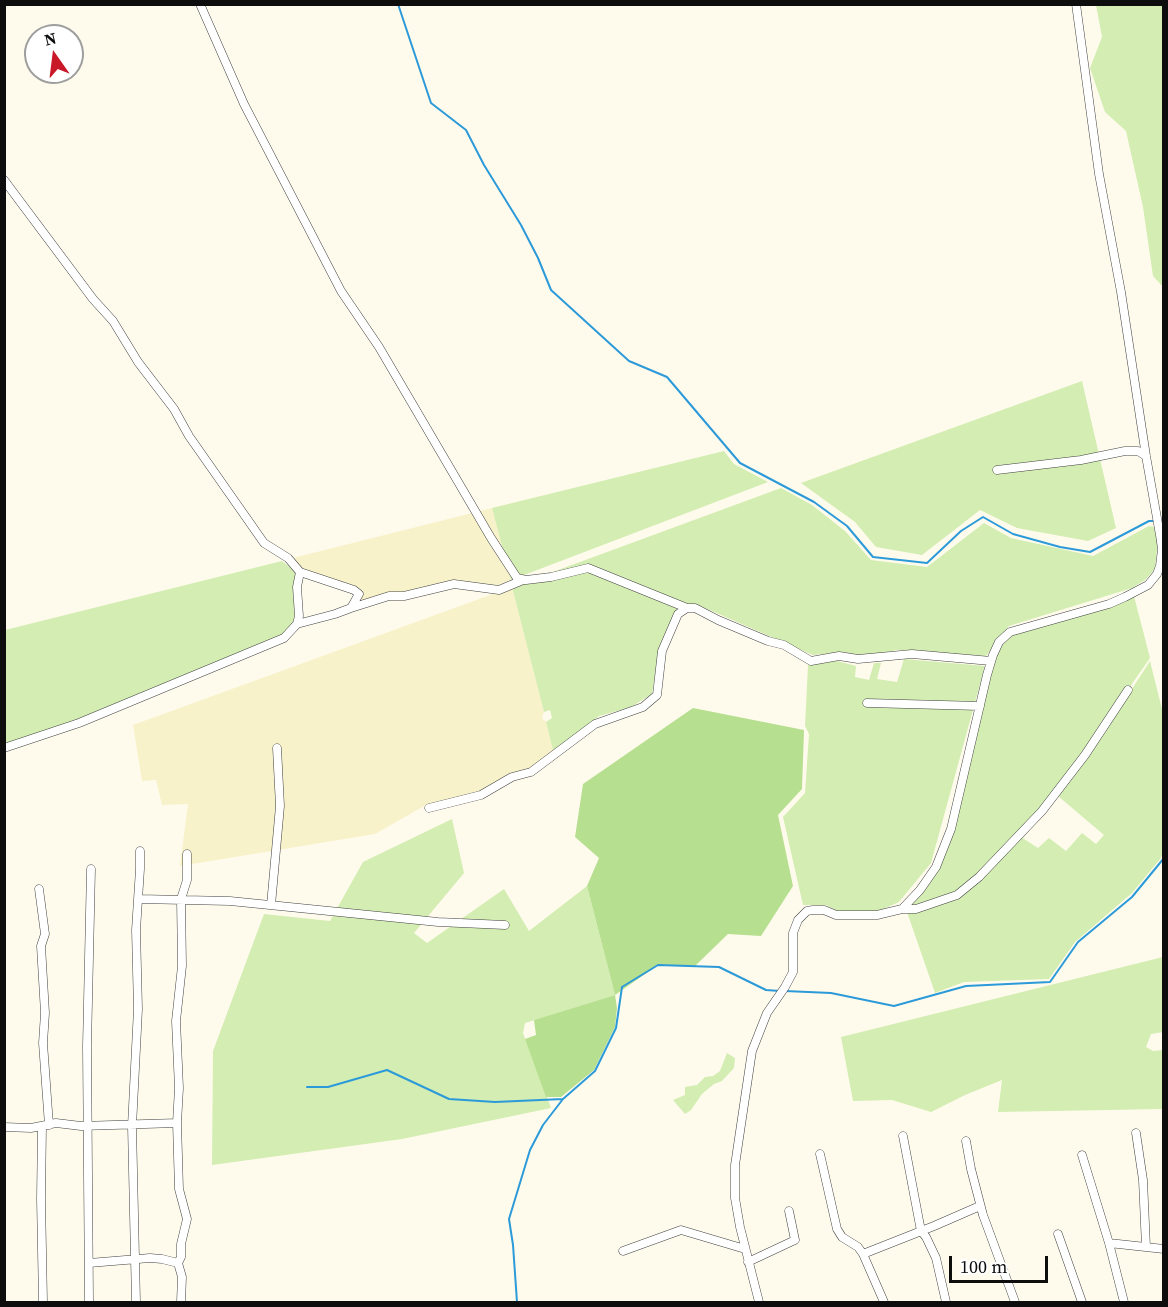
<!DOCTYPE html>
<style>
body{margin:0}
#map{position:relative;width:1168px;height:1307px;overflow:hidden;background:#fffbec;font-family:"Source Serif 4",serif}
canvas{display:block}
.frame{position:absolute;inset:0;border:6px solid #0d0d0d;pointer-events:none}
.north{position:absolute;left:24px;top:24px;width:60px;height:60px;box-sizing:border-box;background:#fff;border:2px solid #9e9e9e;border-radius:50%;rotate:346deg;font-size:16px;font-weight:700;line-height:24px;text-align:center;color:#0d0d0d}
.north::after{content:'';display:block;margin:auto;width:21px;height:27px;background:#c91928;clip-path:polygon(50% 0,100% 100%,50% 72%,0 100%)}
.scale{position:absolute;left:949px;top:1256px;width:99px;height:27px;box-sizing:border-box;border:3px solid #0d0d0d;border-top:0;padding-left:8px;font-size:18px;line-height:21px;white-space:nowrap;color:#0d0d0d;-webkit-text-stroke:4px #fff;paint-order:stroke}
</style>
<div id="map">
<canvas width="1168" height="1307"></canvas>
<div class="frame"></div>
<div class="north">N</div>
<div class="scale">100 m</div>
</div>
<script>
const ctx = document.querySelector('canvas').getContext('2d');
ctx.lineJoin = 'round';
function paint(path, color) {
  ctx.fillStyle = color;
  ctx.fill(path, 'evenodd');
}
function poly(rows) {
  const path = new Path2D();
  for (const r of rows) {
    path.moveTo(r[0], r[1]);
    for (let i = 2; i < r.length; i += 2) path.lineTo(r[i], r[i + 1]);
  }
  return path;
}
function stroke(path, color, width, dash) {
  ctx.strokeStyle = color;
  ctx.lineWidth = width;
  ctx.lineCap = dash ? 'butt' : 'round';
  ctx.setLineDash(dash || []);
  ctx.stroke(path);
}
const farmland = poly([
 [492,508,511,580,495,586,454,580,358,603,361,593,302,570,289,559],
 [512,587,544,712,542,718,546,722,554,754,536,767,479,792,426,805,375,834,180,866,188,804,162,805,156,780,142,781,133,725]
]);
const green = poly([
 [1096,5,1163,5,1163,287,1153,276,1143,207,1126,131,1105,112,1090,68,1102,37],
 [1082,381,1116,528,1088,541,1017,528,980,510,922,555,876,547,855,522,801,483],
 [724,451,734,464,768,482,511,580,492,508],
 [781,488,812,505,845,531,871,560,927,567,984,523,1011,538,1093,556,1149,526,1155,527,1158,539,1155,569,1145,580,1132,588,1009,626,986,656,897,650,861,657,844,652,813,655,698,605,680,603,659,648,652,694,631,707,599,716,554,754,546,722,552,718,550,710,544,712,512,587],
 [282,561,297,573,293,586,295,620,279,638,252,647,79,720,5,744,5,630],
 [1134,596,1150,658,1083,754,1037,811,977,875,954,892,937,900,909,906,939,868,976,725,996,655,1002,644,1011,634],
 [904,659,985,666,931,863,899,902,879,911,837,911,826,905,803,905,783,817,805,793,809,734,805,726,808,665,837,661,856,666,855,677,869,680,874,663,881,663,877,679,897,682],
 [1150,661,1163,713,1164,847,1161,858,1132,893,1075,942,1049,979,964,982,935,993,907,912,959,896,1021,837,1038,848,1049,838,1066,851,1082,833,1096,844,1104,835,1058,796,1088,757],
 [452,819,464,873,414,933,427,943,504,889,529,931,587,886,615,995,525,1023,523,1033,551,1108,402,1139,212,1165,213,1051,264,914,330,921,363,862],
 [1163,957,1163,1032,1151,1034,1146,1047,1153,1051,1163,1050,1163,1109,998,1112,1002,1080,965,1095,931,1112,892,1100,853,1101,841,1037],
 [727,1053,735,1058,734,1068,722,1081,714,1084,702,1094,691,1110,685,1114,673,1100,685,1095,685,1087,697,1085,705,1077,713,1076,720,1071]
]);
const forest = poly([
 [693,708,804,730,802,789,778,815,793,886,761,936,728,934,695,966,658,965,615,995,617,1008,615,1027,594,1070,561,1097,546,1097,525,1039,536,1035,534,1020,615,995,587,886,599,858,575,837,583,784]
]);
const stream = poly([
 [398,4,431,103,466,130,484,165,521,225,538,258,551,290,629,361,667,377,740,463,814,502,847,526,873,557,927,563,961,531,983,517,1013,534,1060,547,1090,552,1149,521,1164,521],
 [785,991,831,993,894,1006,966,986,1050,982,1078,942,1132,897,1164,858],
 [307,1087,328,1087,387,1070,449,1099,495,1102,563,1099,543,1125,530,1150,509,1219,513,1245,517,1302],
 [563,1099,595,1071,616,1028,622,987,658,965,719,967,766,990,780,991]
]);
const minor = poly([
 [200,4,244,104,341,291,379,347,491,538,517,578,526,580,551,577,588,568,687,608],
 [4,180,93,299,113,321,138,362,174,409,189,436,264,543,288,558,300,572,354,590,359,594,351,608,389,596,404,596,454,584,499,590,523,580],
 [997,470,1081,460,1125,451,1138,451,1146,456],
 [297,624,335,614,351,608],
 [867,703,980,706],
 [4,748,79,723,284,638,297,624,299,616,297,587,300,572],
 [429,808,481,795,512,777,531,772,595,724,643,707,657,695,662,651,678,614,687,608,695,608,718,620,768,641,784,645,811,661,839,656,858,659,912,654,991,661],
 [39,889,45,934,41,946,45,1013,43,1043,49,1125],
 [139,899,230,901,438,922,505,925],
 [271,905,280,806,277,748],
 [902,909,920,890,936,867,951,829,987,675,993,655,999,642,1010,632,1109,604,1125,597,1148,585,1157,574,1160,566,1162,549,1160,535,1146,456,1121,292,1099,174,1076,4],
 [177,1123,179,1189,187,1219,181,1244,181,1257,178,1263],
 [42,1126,41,1199,43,1302],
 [4,1127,31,1128,56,1123,81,1126,177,1123,179,1088,176,1021,182,966,181,899,187,880,187,854],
 [1136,1133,1143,1180,1146,1247],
 [903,1136,921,1231,926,1237,936,1258,946,1302],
 [966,1141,971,1169,983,1215,1015,1302],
 [820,1154,837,1229,842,1237,858,1247,863,1254,884,1302],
 [1082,1155,1109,1243,1124,1302],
 [1058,1234,1082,1302],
 [1109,1243,1164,1249],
 [623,1251,681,1230,745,1249],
 [863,1254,934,1226,980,1206],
 [748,1262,795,1240,789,1211],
 [89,1263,150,1258,162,1259,178,1263,182,1277,181,1302],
 [89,1302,87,1046,91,869],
 [136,1302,132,1126,138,1009,136,930,140,869,140,851],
 [759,1302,740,1227,735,1198,735,1165,752,1051,767,1013,785,987,793,972,793,933,798,920,807,911,813,910,824,910,836,915,877,915,902,909,916,909,957,895,979,877,1042,811,1085,755,1128,690]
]);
paint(farmland, '#f8f2ca');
paint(green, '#d3edb2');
paint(forest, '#b7df90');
stroke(stream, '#2c9ad9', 2);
stroke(minor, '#404040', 9);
stroke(minor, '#fff', 8);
</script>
